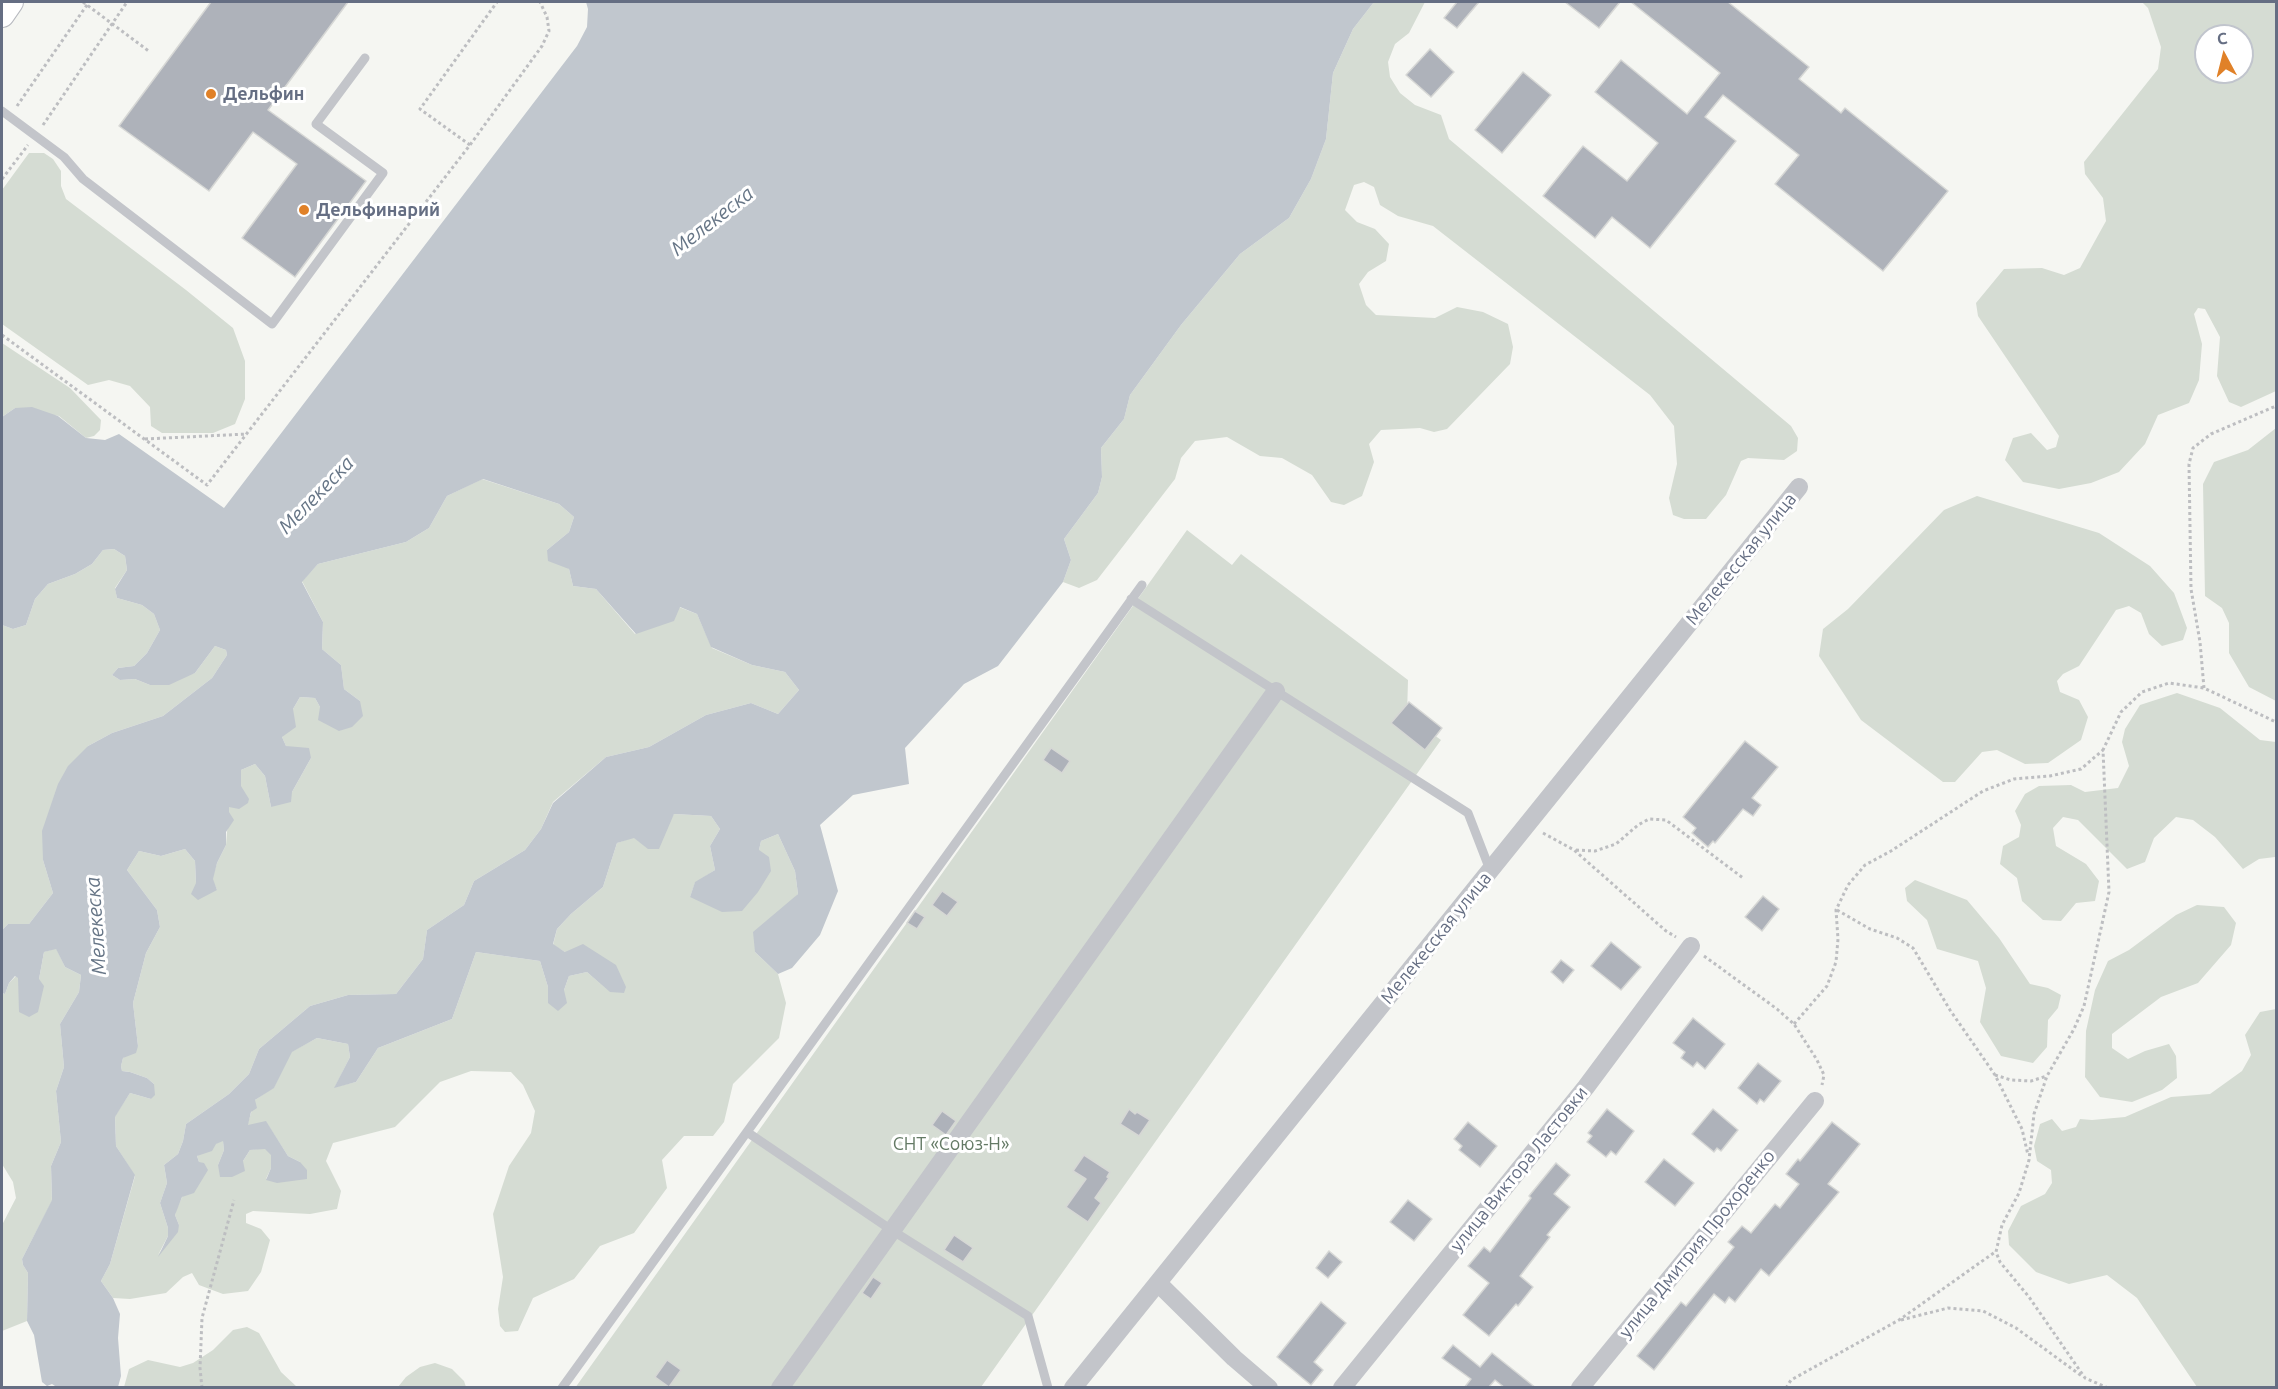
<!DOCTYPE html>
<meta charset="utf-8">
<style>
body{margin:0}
#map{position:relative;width:2278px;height:1389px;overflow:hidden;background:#f5f6f2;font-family:Ubuntu,sans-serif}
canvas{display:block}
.frame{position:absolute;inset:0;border:3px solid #656e83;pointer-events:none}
.north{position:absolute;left:2194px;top:24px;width:60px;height:60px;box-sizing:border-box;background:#fff;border:2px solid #c1c5cd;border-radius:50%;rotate:353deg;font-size:16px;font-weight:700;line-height:24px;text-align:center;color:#656e83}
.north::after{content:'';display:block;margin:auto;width:21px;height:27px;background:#e08128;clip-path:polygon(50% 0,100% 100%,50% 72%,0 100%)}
</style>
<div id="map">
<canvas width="2278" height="1389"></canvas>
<div class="frame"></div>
<div class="north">С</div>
</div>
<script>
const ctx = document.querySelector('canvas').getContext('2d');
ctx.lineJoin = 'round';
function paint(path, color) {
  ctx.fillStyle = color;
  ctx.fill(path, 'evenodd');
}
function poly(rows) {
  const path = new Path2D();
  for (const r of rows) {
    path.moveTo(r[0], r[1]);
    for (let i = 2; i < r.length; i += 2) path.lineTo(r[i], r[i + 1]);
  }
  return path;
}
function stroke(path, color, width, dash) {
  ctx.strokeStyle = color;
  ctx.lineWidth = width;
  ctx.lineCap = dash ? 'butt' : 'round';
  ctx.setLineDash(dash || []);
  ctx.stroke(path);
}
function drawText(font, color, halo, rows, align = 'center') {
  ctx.font = font + ' Ubuntu,sans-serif';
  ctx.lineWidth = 6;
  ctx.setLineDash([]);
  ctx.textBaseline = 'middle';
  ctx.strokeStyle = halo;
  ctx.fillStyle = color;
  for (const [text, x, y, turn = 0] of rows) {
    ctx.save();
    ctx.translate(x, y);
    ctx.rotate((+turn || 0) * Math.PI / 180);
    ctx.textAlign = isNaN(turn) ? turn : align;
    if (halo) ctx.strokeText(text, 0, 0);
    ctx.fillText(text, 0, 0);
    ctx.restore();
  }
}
const green = poly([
 [1374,2,1425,2,1409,33,1395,44,1388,62,1390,77,1400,93,1415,105,1441,115,1449,139,1791,426,1798,438,1797,451,1784,460,1748,458,1741,461,1726,495,1706,519,1684,519,1673,515,1669,498,1677,464,1674,426,1650,395,1433,226,1398,216,1380,205,1374,187,1364,182,1354,185,1345,210,1357,222,1375,229,1389,244,1386,261,1368,272,1359,284,1366,305,1376,315,1435,318,1457,307,1483,312,1508,324,1513,347,1510,364,1447,429,1434,432,1420,428,1381,430,1369,444,1374,462,1362,496,1344,505,1331,502,1312,475,1282,458,1260,456,1227,437,1195,441,1181,458,1175,479,1097,580,1079,588,1063,582,1071,560,1064,539,1098,493,1102,477,1101,448,1124,419,1130,395,1181,325,1240,254,1289,218,1311,179,1326,139,1333,73,1353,29],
 [2142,2,2276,2,2276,391,2241,407,2229,402,2217,376,2220,337,2205,309,2198,308,2194,314,2202,344,2199,380,2189,403,2158,415,2145,444,2119,472,2091,483,2059,489,2023,482,2005,460,2013,438,2031,433,2047,450,2056,447,2059,436,1978,316,1976,303,2004,269,2042,268,2064,275,2080,268,2106,221,2103,198,2085,174,2084,162,2158,69,2161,47,2148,8],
 [2206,36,2242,36,2242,72,2206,72],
 [29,153,44,153,53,159,61,171,61,186,66,199,186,290,233,328,245,361,245,399,235,424,213,433,162,433,151,426,150,407,130,386,109,380,88,385,2,324,2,190],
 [2,343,70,388,101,420,100,430,94,436,86,438,59,416,15,408,2,417],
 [2276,428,2276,701,2249,687,2229,653,2229,623,2222,608,2205,596,2203,484,2214,462,2248,450],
 [482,479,559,504,574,517,569,532,547,550,569,569,573,586,596,589,635,634,679,607,697,614,712,648,752,665,785,672,799,690,778,714,751,703,706,715,649,747,606,757,553,802,541,829,525,850,474,881,464,905,427,930,423,959,396,994,348,995,310,1006,259,1049,249,1074,229,1094,186,1124,183,1141,178,1154,164,1165,167,1183,160,1203,168,1228,168,1236,158,1255,179,1225,175,1215,176,1210,199,1162,197,1156,215,1144,223,1140,224,1150,218,1165,243,1161,250,1150,265,1148,271,1154,271,1168,266,1179,300,1162,288,1156,266,1122,247,1126,255,1100,274,1087,291,1052,317,1038,348,1044,350,1057,335,1087,356,1082,378,1048,452,1019,476,952,540,961,548,987,548,1003,564,990,569,976,587,972,610,992,565,952,553,945,557,929,571,914,603,887,617,843,634,837,648,848,674,814,711,816,720,829,710,846,715,870,695,883,690,897,759,850,761,841,778,834,795,871,798,894,755,952,778,974,786,1003,779,1038,733,1084,724,1122,713,1136,684,1136,662,1160,667,1188,634,1233,600,1246,574,1279,533,1298,518,1331,505,1332,500,1326,498,1309,503,1277,493,1214,509,1166,531,1133,535,1111,523,1085,511,1072,471,1071,440,1082,395,1127,333,1143,326,1161,341,1191,337,1209,310,1214,253,1211,246,1214,246,1223,261,1229,270,1240,261,1272,248,1291,223,1294,199,1285,192,1273,183,1277,166,1293,130,1299,113,1298,101,1281,110,1264,135,1176,116,1146,115,1116,130,1093,151,1099,154,1084,147,1078,130,1072,122,1071,121,1066,123,1058,138,1046,133,1003,146,953,160,927,157,910,127,870,139,851,161,856,185,849,195,861,196,883,217,890,212,879,217,863,226,845,229,807,234,806,241,786,241,770,255,764,265,776,271,807,292,792,311,758,286,746,282,737,293,709,300,697,315,698,320,707,360,701,344,689,341,665,322,649,323,622,302,581,318,564,406,542,429,528,447,496],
 [1977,496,2099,533,2150,566,2174,593,2187,628,2183,640,2162,646,2149,634,2141,613,2129,606,2116,610,2079,666,2063,674,2057,681,2060,692,2079,700,2088,717,2081,740,2048,763,2025,764,1997,750,1982,752,1955,782,1943,782,1861,720,1819,656,1823,629,1848,609,1944,510],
 [1187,530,1232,565,1241,554,1408,680,1407,715,1441,740,981,1387,575,1388],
 [114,549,125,556,127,570,115,588,117,598,142,605,154,614,160,630,147,653,134,666,118,668,112,675,120,680,135,679,150,685,195,673,215,646,226,650,227,655,212,678,163,716,112,733,88,746,43,860,53,893,29,924,8,924,2,930,2,625,13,629,26,625,35,599,48,584,75,574,92,564,103,550],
 [2177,693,2220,708,2260,740,2276,742,2276,860,2275,857,2259,859,2243,869,2215,837,2193,820,2176,817,2154,838,2145,862,2127,869,2078,820,2063,817,2053,828,2056,846,2086,864,2099,881,2095,901,2076,903,2061,921,2043,920,2022,901,2017,878,2000,864,2003,846,2019,837,2021,825,2015,811,2025,794,2039,786,2071,785,2085,792,2118,788,2129,766,2122,742,2125,729,2140,705],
 [1915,880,1967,900,1999,938,2030,984,2048,988,2061,995,2058,1008,2048,1020,2047,1047,2033,1063,2001,1056,1980,1022,1986,988,1978,961,1937,949,1927,920,1907,901,1905,888],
 [2197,905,2224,907,2236,923,2231,945,2198,983,2161,997,2112,1034,2112,1048,2128,1059,2145,1051,2169,1044,2176,1056,2177,1078,2162,1090,2132,1102,2100,1097,2085,1077,2086,1031,2095,990,2108,961,2129,950,2176,915],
 [56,948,65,967,81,975,79,992,60,1024,64,1067,56,1091,61,1142,51,1166,52,1201,22,1259,23,1265,28,1273,27,1321,2,1331,2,1225,16,1198,13,1182,2,1164,2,993,5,994,9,983,16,976,19,978,19,1012,39,979,44,952],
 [2276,1009,2276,1387,2197,1387,2137,1298,2107,1275,2069,1284,2036,1272,2009,1245,2008,1231,2021,1206,2045,1194,2052,1183,2051,1170,2037,1161,2034,1146,2040,1124,2052,1119,2062,1131,2076,1127,2080,1119,2092,1120,2125,1117,2171,1097,2210,1094,2242,1071,2251,1055,2245,1035,2260,1012],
 [247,1327,259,1333,281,1372,297,1387,124,1387,129,1369,148,1360,180,1367,193,1363,213,1350,233,1330],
 [435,1363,452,1369,464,1381,466,1387,398,1387,406,1377,420,1367]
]);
const water = poly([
 [586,2,1374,2,1353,29,1333,73,1326,139,1311,179,1289,218,1240,254,1181,325,1130,395,1124,419,1101,448,1102,477,1098,493,1064,539,1071,560,1063,582,998,666,964,684,905,748,909,784,853,795,820,825,838,891,820,935,792,968,778,974,755,952,753,932,798,894,795,871,778,834,761,841,759,850,769,857,771,871,758,892,742,911,722,912,690,897,695,882,715,870,710,846,720,829,711,816,674,814,659,849,648,849,634,838,617,843,603,887,571,914,557,929,553,944,565,952,583,944,616,965,626,987,624,993,610,992,587,972,569,976,564,990,567,1003,558,1011,548,1003,548,987,540,961,476,952,452,1019,378,1048,356,1082,334,1088,350,1057,348,1044,317,1038,292,1052,274,1088,255,1100,257,1108,251,1112,248,1125,266,1121,288,1156,300,1162,307,1170,307,1179,277,1183,266,1180,271,1168,271,1155,265,1149,250,1150,243,1161,245,1171,232,1177,220,1177,218,1165,224,1150,223,1141,216,1144,212,1151,197,1156,199,1162,204,1163,208,1170,194,1193,182,1197,175,1215,179,1225,178,1232,158,1257,168,1236,168,1228,160,1203,167,1183,164,1165,178,1154,183,1141,186,1124,229,1094,249,1074,259,1049,310,1006,348,995,396,994,423,959,427,930,464,905,474,881,525,850,541,829,553,803,606,757,649,747,706,715,751,703,778,714,799,690,785,672,752,665,711,647,697,614,680,607,674,621,636,634,596,589,573,586,569,569,548,561,547,550,569,532,574,517,559,504,483,479,447,496,429,528,406,542,318,564,302,582,323,622,322,649,341,665,344,689,360,701,363,716,352,727,339,731,318,720,320,707,315,698,300,697,293,709,296,727,282,737,286,746,309,748,311,758,292,792,291,802,271,807,265,776,255,764,241,770,241,786,249,799,248,803,239,809,229,807,229,812,234,820,226,832,226,845,217,863,213,879,217,890,198,900,191,894,196,883,195,861,185,849,161,856,139,851,127,870,157,910,160,927,146,953,133,1003,138,1046,136,1053,123,1058,121,1066,122,1071,130,1072,147,1078,154,1084,155,1095,151,1099,130,1093,115,1117,116,1146,135,1175,110,1264,101,1281,113,1298,120,1314,118,1338,121,1376,118,1387,58,1388,52,1384,47,1386,42,1382,34,1335,27,1321,28,1273,23,1265,22,1259,52,1200,51,1166,61,1142,56,1091,64,1067,60,1024,79,992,81,975,65,967,56,949,44,952,39,979,44,986,38,1012,29,1017,19,1012,18,978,15,976,9,983,5,994,2,993,2,930,8,924,29,924,53,893,43,860,42,831,58,784,68,766,88,746,112,733,163,716,212,678,227,655,226,650,215,646,195,673,169,685,150,685,135,679,120,680,112,675,118,668,134,666,147,653,160,630,154,614,142,605,117,598,115,589,127,570,125,556,114,549,103,550,92,564,75,574,48,584,35,599,26,625,13,629,2,625,2,417,15,408,32,407,58,416,86,438,105,440,119,434,224,508,577,46,587,27,588,9]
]);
const building = poly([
 [211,2,348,2,268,110,366,181,295,277,242,238,297,164,253,132,209,191,119,126,211,2],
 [1457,2,1479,2,1457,28,1444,18,1457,2],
 [1565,2,1620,2,1599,28,1565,2],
 [1631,2,1728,2,1809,67,1799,79,1841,113,1845,108,1948,191,1883,271,1775,184,1799,155,1723,95,1705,117,1736,141,1650,248,1612,217,1595,238,1543,196,1583,146,1627,181,1658,143,1595,92,1621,60,1687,114,1720,73,1631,2],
 [1430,49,1454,72,1431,97,1406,75,1430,49],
 [1523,72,1551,95,1502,153,1475,130,1523,72],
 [1409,702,1442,728,1425,750,1391,723,1409,702],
 [1745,741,1778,767,1752,798,1761,805,1753,816,1743,809,1715,843,1713,841,1708,847,1692,833,1696,828,1683,817,1745,741],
 [1051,748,1070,761,1062,773,1043,760,1051,748],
 [942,891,958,902,947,916,932,905,942,891],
 [1763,896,1779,909,1762,931,1745,917,1763,896],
 [915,911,925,917,917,929,907,923,915,911],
 [1611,942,1641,967,1621,990,1591,966,1611,942],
 [1561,960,1574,970,1563,983,1551,972,1561,960],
 [1693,1018,1725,1044,1705,1069,1697,1062,1693,1067,1681,1058,1685,1052,1673,1043,1693,1018],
 [1758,1063,1781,1081,1764,1102,1760,1099,1757,1104,1738,1088,1758,1063],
 [1129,1109,1135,1114,1137,1112,1150,1120,1139,1136,1120,1124,1129,1109],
 [1607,1109,1634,1131,1616,1155,1611,1151,1606,1157,1587,1142,1592,1136,1588,1133,1607,1109],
 [1713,1109,1738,1130,1721,1151,1717,1148,1714,1152,1692,1134,1713,1109],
 [942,1111,956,1121,946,1135,932,1125,942,1111],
 [1468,1122,1497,1146,1480,1167,1459,1150,1462,1146,1454,1139,1468,1122],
 [1832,1122,1860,1144,1828,1184,1839,1192,1769,1276,1761,1269,1735,1302,1729,1297,1725,1303,1714,1294,1654,1370,1637,1356,1681,1302,1686,1306,1734,1247,1728,1242,1742,1226,1751,1233,1775,1204,1780,1208,1799,1184,1786,1174,1798,1159,1800,1161,1832,1122],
 [1084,1155,1110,1172,1107,1177,1109,1178,1095,1198,1101,1203,1088,1222,1066,1207,1086,1179,1073,1171,1084,1155],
 [1664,1159,1694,1183,1675,1206,1645,1182,1664,1159],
 [1556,1163,1570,1175,1554,1194,1570,1207,1547,1235,1550,1237,1520,1276,1533,1287,1518,1306,1516,1304,1489,1336,1463,1315,1489,1283,1468,1266,1484,1247,1490,1252,1531,1198,1529,1196,1556,1163],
 [1408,1200,1432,1219,1414,1241,1390,1222,1408,1200],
 [954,1235,973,1248,963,1262,944,1250,954,1235],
 [1329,1251,1342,1262,1328,1278,1316,1268,1329,1251],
 [873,1277,882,1283,871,1299,862,1293,873,1277],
 [1321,1302,1346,1323,1314,1362,1323,1370,1311,1385,1277,1357,1321,1302],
 [1453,1345,1480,1367,1492,1353,1536,1388,1505,1388,1495,1380,1488,1388,1464,1388,1471,1379,1442,1358,1453,1345],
 [667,1360,681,1370,669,1387,655,1377,667,1360]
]);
const path = poly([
 [83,2,150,52],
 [17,106,89,2],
 [43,125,127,2],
 [470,145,420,109,497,2],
 [2,179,28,145],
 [2,335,207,485,470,145,542,46,549,31,547,17,540,2],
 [145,439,247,434],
 [2204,688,2200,642,2191,589,2189,464,2193,448,2211,434,2276,406],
 [1543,833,1574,850,1666,931,1676,937],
 [1576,850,1595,851,1616,844,1638,825,1649,819,1666,820,1743,878],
 [1837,910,1870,929,1897,938,1913,948,1950,1010,1995,1075,2022,1129,2028,1155],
 [1704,956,1777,1009,1794,1024,1817,1060,1824,1075,1822,1085],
 [1794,1024,1827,986,1836,962,1838,939,1836,910,1848,885,1865,865,1891,851,1983,791,2014,779,2050,776,2081,769,2103,750],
 [1995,1075,2011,1080,2031,1081,2047,1076],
 [1901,1320,1948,1308,1983,1311,2016,1328,2083,1377],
 [202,1388,200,1368,202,1318,234,1200],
 [1786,1388,1791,1380,1899,1320,1995,1252],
 [2108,1388,2085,1378,2029,1297,2000,1262,1996,1252,2002,1225,2019,1193,2029,1160,2034,1114,2047,1076,2074,1029,2084,1006,2109,892,2103,750,2121,712,2142,692,2169,683,2204,688,2276,722]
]);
const lane = poly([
 [2,111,64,157,83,179,272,324,383,173,316,124,365,58],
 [1131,599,1468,813,1490,870],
 [747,1132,893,1231,1028,1316,1048,1388],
 [562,1388,1142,585]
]);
const street = poly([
 [1158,1283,1234,1358,1269,1388],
 [780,1388,1276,691],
 [1073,1388,1799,487],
 [1342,1388,1586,1087,1691,946],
 [1580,1388,1815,1101]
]);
const secondary = poly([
 [2,15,11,2]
]);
const markers = [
 [211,94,6,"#e08128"],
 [304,210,6,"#e08128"]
];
const poiNames = [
 ["Дельфин",223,94],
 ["Дельфинарий",316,210]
];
const streetNames = [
 ["Мелекесская улица",1741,559,-51],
 ["Мелекесская улица",1436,938,-51],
 ["улица Виктора Ластовки",1519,1169,-51],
 ["улица Дмитрия Прохоренко",1697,1244,-51]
];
const parkNames = [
 ["СНТ «Союз-Н»",951,1144]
];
const waterNames = [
 ["Мелекеска",712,221,-38],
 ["Мелекеска",316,495,-46],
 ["Мелекеска",96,926,-94]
];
paint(green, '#d5dcd3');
paint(water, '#c1c7ce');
paint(building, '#aeb2ba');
stroke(building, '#d6d7d5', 1.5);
stroke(secondary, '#b8bac0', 26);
stroke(path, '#bdbec1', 3, [3, 3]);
stroke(lane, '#c3c5ca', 9);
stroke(street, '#c3c5ca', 18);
stroke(secondary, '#fff', 24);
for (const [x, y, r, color] of markers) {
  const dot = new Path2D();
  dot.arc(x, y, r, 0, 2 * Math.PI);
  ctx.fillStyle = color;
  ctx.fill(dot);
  stroke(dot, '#fff', 2);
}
drawText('bold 18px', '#656e83', '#fff', poiNames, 'left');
drawText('18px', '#656e83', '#fff', streetNames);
drawText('18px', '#647a65', '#fff', parkNames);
drawText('italic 20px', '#667586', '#fff', waterNames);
</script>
